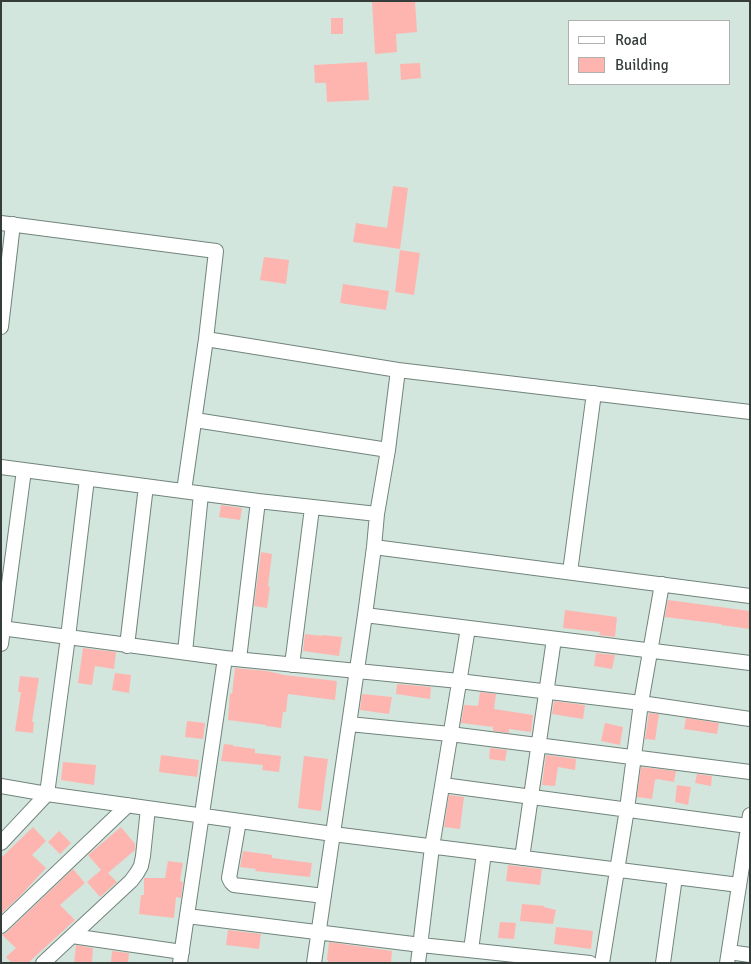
<!DOCTYPE html>
<style>
body{margin:0}
#map{position:relative;width:751px;height:964px;overflow:hidden;background:#d2e6dd;font-family:Signika,sans-serif}
canvas{display:block}
.frame{position:absolute;inset:0;border:2px solid #353d3a;pointer-events:none}
.legend{position:absolute;left:568px;top:20px;width:162px;height:65px;box-sizing:border-box;background:#fff;border:1px solid #aeb1b0;margin:0;padding:6px 9px;list-style:none;font-size:15px;color:#353d3a}
.legend li{display:flex;align-items:center;gap:10px;height:25px}
.legend b{width:25px;border:1px solid #aeb1b0}
</style>
<div id="map">
<canvas width="751" height="964"></canvas>
<div class="frame"></div>
<ul class="legend">
<li><b style="height:6px;background:#fff"></b>Road</li>
<li><b style="height:14px;background:#feb5af"></b>Building</li>
</ul>
</div>
<script>
const ctx = document.querySelector('canvas').getContext('2d');
ctx.lineJoin = 'round';
function paint(path, color) {
  ctx.fillStyle = color;
  ctx.fill(path, 'evenodd');
}
function poly(rows) {
  const path = new Path2D();
  for (const r of rows) {
    path.moveTo(r[0], r[1]);
    for (let i = 2; i < r.length; i += 2) path.lineTo(r[i], r[i + 1]);
  }
  return path;
}
function stroke(path, color, width, dash) {
  ctx.strokeStyle = color;
  ctx.lineWidth = width;
  ctx.lineCap = dash ? 'butt' : 'round';
  ctx.setLineDash(dash || []);
  ctx.stroke(path);
}
const building = poly([
 [372,1,415,1,417,32,396,34,397,52,375,54],
 [331,18,343,18,343,34,331,34],
 [367,62,369,100,327,102,326,83,315,83,314,65],
 [420,63,421,78,401,80,400,64],
 [393,186,408,188,400,249,353,242,356,223,387,228],
 [400,250,420,253,414,295,395,292],
 [264,257,289,260,286,284,260,280],
 [343,284,389,291,386,310,340,303],
 [221,505,242,508,240,520,219,517],
 [261,552,272,554,268,586,270,587,267,608,254,606],
 [668,600,750,611,750,629,721,625,721,624,665,617],
 [565,610,617,617,615,637,599,635,600,632,563,628],
 [305,634,322,636,322,635,342,637,339,656,303,651],
 [83,648,116,652,114,669,95,666,92,685,78,683],
 [596,653,615,655,612,669,594,666],
 [235,668,267,671,284,675,337,681,335,700,288,694,286,712,283,712,281,728,266,726,266,725,228,720,230,693,232,694],
 [115,673,131,675,129,693,112,690],
 [20,676,39,678,32,722,34,722,33,733,15,731,21,692,18,692],
 [397,684,431,687,430,699,396,694],
 [480,692,496,694,494,709,533,715,531,732,509,729,509,733,493,731,493,727,461,723,464,705,478,706],
 [362,694,392,697,389,714,360,710],
 [554,701,585,705,583,719,552,714],
 [649,713,659,714,655,740,645,739],
 [686,718,719,723,717,734,684,729],
 [187,721,205,723,203,739,185,737],
 [605,723,623,727,620,745,601,741],
 [224,744,233,745,233,746,255,749,255,753,281,756,279,772,262,770,263,765,221,761],
 [490,748,507,750,505,761,489,759],
 [161,755,199,760,197,777,159,772],
 [546,755,576,759,575,770,558,767,555,786,542,785],
 [304,756,328,759,321,811,298,808],
 [63,762,96,765,94,785,61,780],
 [641,767,676,771,674,782,657,779,656,780,655,780,652,799,637,797],
 [697,774,712,776,711,786,695,783],
 [677,785,691,787,688,805,675,802],
 [449,795,464,797,460,829,444,827],
 [33,827,46,841,32,855,46,868,20,896,1,914,1,858],
 [121,827,135,844,135,850,108,873,117,882,100,897,87,882,101,870,88,855],
 [59,831,71,843,60,854,48,842],
 [243,851,272,855,272,858,312,863,310,877,255,871,256,869,240,867],
 [168,861,183,863,180,881,183,882,181,898,176,897,174,918,139,914,141,895,144,895,144,878,165,878],
 [508,865,542,869,540,885,506,881],
 [73,869,85,883,60,905,75,920,28,963,12,963,6,957,16,948,2,935,7,932],
 [522,904,544,906,544,907,556,910,553,924,520,921],
 [500,922,516,923,514,939,498,938],
 [556,927,593,931,591,949,554,944],
 [228,930,261,934,259,949,226,945],
 [329,942,392,951,391,963,328,963,328,960,327,960],
 [76,945,93,948,92,963,74,963],
 [112,951,129,953,128,963,111,963]
]);
const street = poly([
 [1,223,216,251,206,339,184,491],
 [1,327,13,224],
 [206,339,398,370,750,412],
 [195,420,388,450],
 [1,467,258,501,377,514],
 [374,547,750,596],
 [570,572,594,393],
 [365,615,750,663],
 [1,628,225,658,459,681,641,703,750,719],
 [1,644,24,470],
 [127,646,146,486],
 [185,652,201,494],
 [239,659,258,501],
 [292,665,312,508],
 [349,724,450,734,750,772],
 [443,785,748,826],
 [1,786,47,794,333,834,739,885],
 [239,821,229,878,231,882,234,885,324,896],
 [1,843,47,794,68,637,87,479],
 [522,858,554,639],
 [187,916,421,945,590,963],
 [1,926,128,805],
 [72,936,182,952],
 [471,950,484,853],
 [729,952,750,955],
 [43,963,131,881,137,873,141,866,143,856,148,808],
 [180,963,225,658],
 [314,963,365,615,374,547,377,514,388,450,398,370],
 [418,963,432,847,468,628],
 [602,963,627,809,641,703,662,584],
 [663,963,675,877],
 [727,963,750,815]
]);
paint(building, '#feb5af');
stroke(street, '#71847c', 16);
stroke(street, '#fff', 14);
</script>
